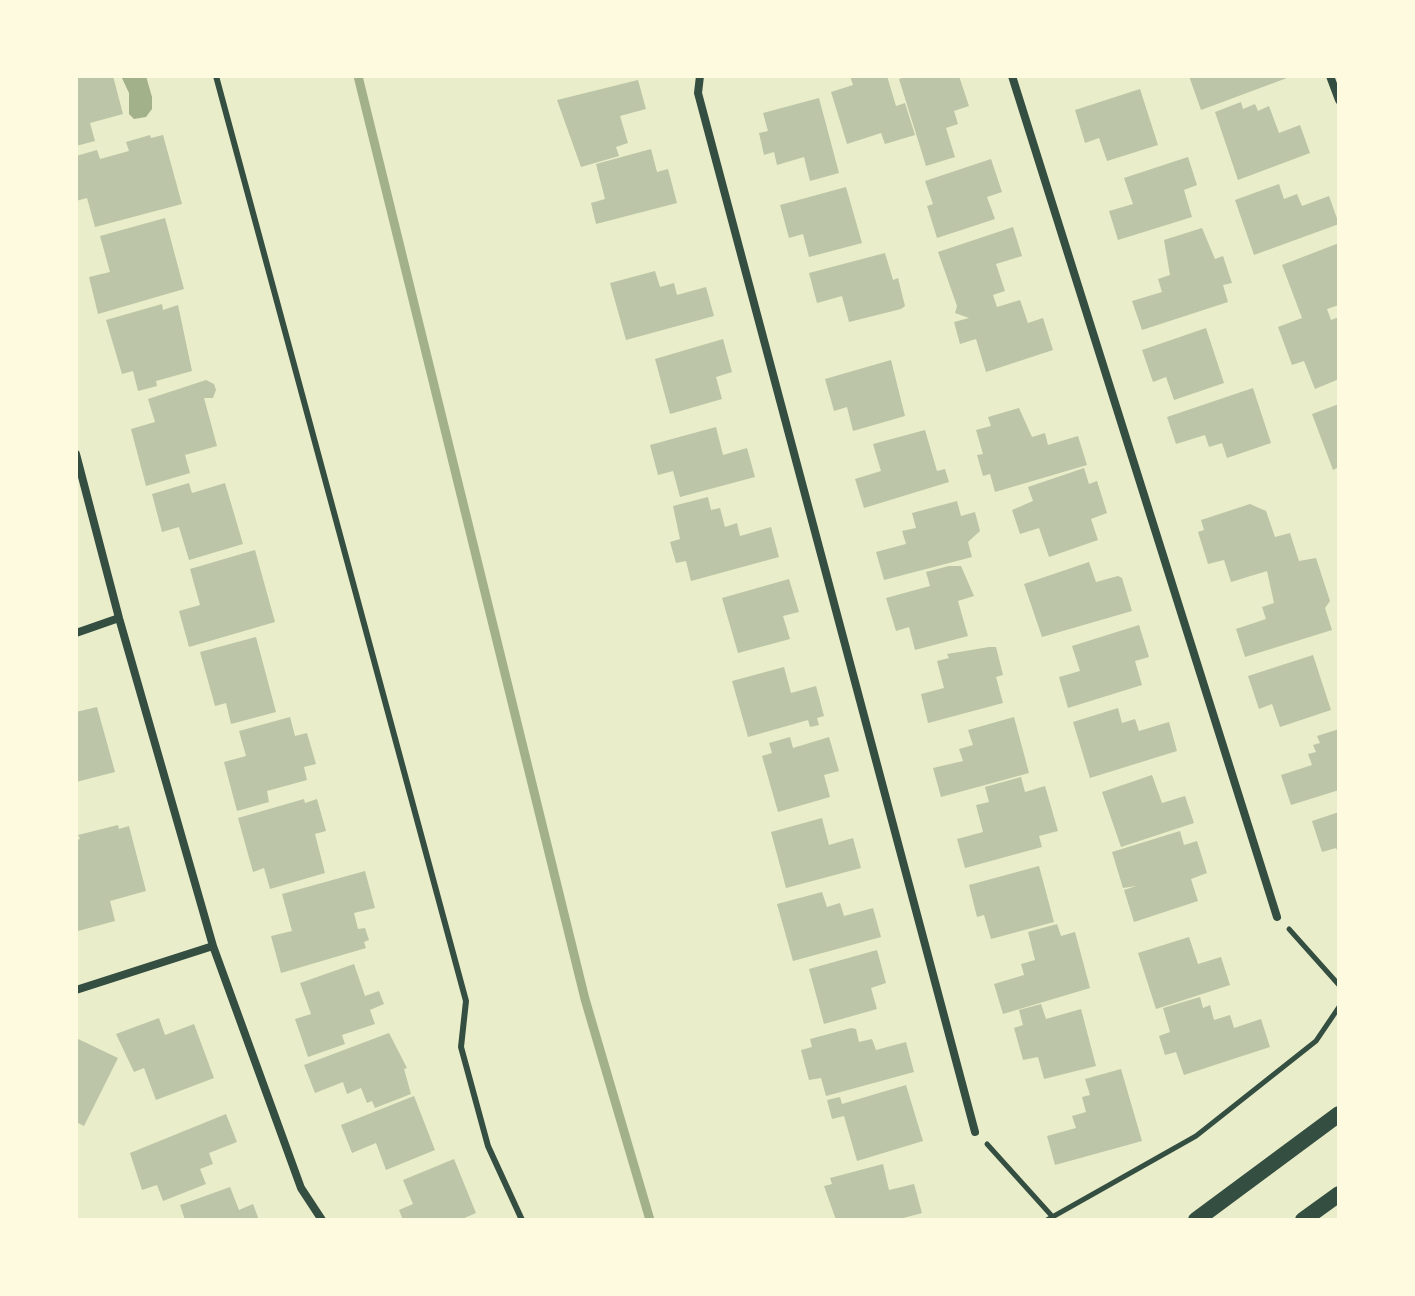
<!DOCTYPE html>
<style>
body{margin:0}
#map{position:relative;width:1415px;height:1296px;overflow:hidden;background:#e9edc9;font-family:"PT Sans Narrow",sans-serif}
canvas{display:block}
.frame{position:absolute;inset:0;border:78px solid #fefae0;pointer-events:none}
</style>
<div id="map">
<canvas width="1415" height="1296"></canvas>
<div class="frame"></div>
</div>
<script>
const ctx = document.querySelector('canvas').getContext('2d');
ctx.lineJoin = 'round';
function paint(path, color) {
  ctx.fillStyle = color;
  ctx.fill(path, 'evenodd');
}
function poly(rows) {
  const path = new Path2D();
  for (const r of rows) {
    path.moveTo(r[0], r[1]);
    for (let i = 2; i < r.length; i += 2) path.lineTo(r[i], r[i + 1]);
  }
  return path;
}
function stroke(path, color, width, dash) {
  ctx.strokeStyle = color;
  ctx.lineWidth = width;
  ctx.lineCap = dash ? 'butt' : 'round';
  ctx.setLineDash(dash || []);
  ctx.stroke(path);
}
const water = poly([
 [121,76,146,76,152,97,152,109,146,117,134,119,129,114,129,93]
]);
const stream = poly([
 [358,76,585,999,650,1220]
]);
const building = poly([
 [76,76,113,76,123,114,90,123,95,141,76,146],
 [850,76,887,76,896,106,905,103,915,135,885,144,881,133,847,144,831,92,853,85],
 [909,76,959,76,969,106,954,111,958,124,946,128,955,157,926,166,899,79],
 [1189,76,1286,76,1287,78,1201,110],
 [638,80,646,109,620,116,628,143,616,147,619,156,581,167,557,100],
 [1140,89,1158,145,1107,161,1099,138,1085,143,1075,110],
 [819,98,839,173,810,181,804,157,777,165,774,152,764,155,759,133,768,131,763,113],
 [1241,102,1243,109,1255,104,1258,111,1269,106,1279,133,1300,125,1310,153,1238,180,1215,112],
 [150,135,151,138,163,135,182,204,95,227,87,198,76,201,76,156,97,150,100,159,129,151,126,142],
 [651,149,657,172,668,169,677,203,596,224,591,203,605,199,596,164],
 [1188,157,1197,185,1184,190,1192,217,1118,240,1109,211,1133,204,1124,178],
 [991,159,1002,192,987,197,995,219,937,238,927,206,933,204,925,181],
 [1279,184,1284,199,1297,194,1302,206,1329,196,1339,224,1254,255,1235,200],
 [846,187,862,243,809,257,803,234,789,238,780,205],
 [165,218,184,289,98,314,89,277,110,272,100,236],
 [1013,227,1022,256,996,264,1005,291,993,295,997,307,1020,300,1028,323,1043,318,1053,350,986,372,976,339,960,344,954,322,969,318,955,313,957,306,938,252],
 [1202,228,1215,259,1223,256,1232,283,1223,285,1228,302,1142,330,1132,301,1162,292,1158,279,1170,275,1164,240],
 [1339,243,1339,305,1327,309,1331,320,1339,317,1339,379,1315,389,1304,361,1292,365,1278,327,1302,318,1282,265],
 [885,253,893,280,898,278,905,306,901,309,849,322,842,296,817,303,809,273],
 [655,271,660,287,674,283,677,295,706,287,714,316,626,340,610,283],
 [162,304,163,310,178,305,192,371,156,381,157,386,138,391,133,371,122,374,106,320],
 [1206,328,1224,383,1174,400,1166,377,1153,382,1142,350],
 [723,339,732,372,716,377,722,399,670,414,655,359],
 [891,360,905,416,853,431,847,407,834,411,825,379],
 [206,380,214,384,216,390,213,398,204,398,217,446,185,455,190,473,146,486,131,429,155,422,148,399],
 [1253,388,1271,443,1227,458,1222,443,1209,447,1205,435,1176,444,1167,417],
 [1339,404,1339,467,1333,470,1312,414],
 [1019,408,1032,437,1045,433,1048,445,1078,436,1087,465,995,492,990,474,983,476,977,455,983,454,976,430,991,426,988,417],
 [716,427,723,455,747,448,755,477,680,497,673,471,658,475,650,445],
 [925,430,937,471,945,469,949,482,864,508,855,479,881,471,873,444],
 [1084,468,1089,484,1097,481,1107,513,1091,519,1098,540,1049,557,1039,528,1020,534,1012,510,1033,501,1028,487],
 [189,483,192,493,225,483,243,544,189,560,179,527,162,532,152,494],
 [708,497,711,510,720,508,725,527,737,523,740,536,771,527,779,557,691,581,686,561,676,563,670,542,680,539,673,506],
 [957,501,961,516,975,512,980,531,968,542,972,557,884,580,876,552,906,544,902,531,916,528,912,513],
 [1250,504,1266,511,1275,537,1290,533,1299,561,1316,558,1330,601,1325,608,1332,630,1245,657,1236,629,1266,619,1262,607,1274,603,1267,571,1231,582,1224,560,1208,564,1198,532,1204,530,1201,520],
 [255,550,275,622,189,647,179,611,200,605,190,569],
 [1089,562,1096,582,1118,576,1122,578,1132,611,1042,637,1024,584],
 [949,566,961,566,974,596,958,601,968,636,915,650,909,627,896,631,886,598,930,586,926,572],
 [789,579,799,612,783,616,790,639,738,653,722,598],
 [1139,625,1149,657,1135,661,1142,685,1068,708,1059,677,1080,671,1072,646],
 [256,637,276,712,231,724,226,703,215,706,200,652],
 [989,647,996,647,1003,675,996,677,1003,703,928,723,921,694,944,688,937,661,949,658,947,654],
 [1313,655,1331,710,1280,727,1272,704,1259,709,1248,676],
 [784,667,791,693,816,686,824,716,817,718,819,725,810,727,808,720,748,737,732,681],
 [97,707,115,772,76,782,76,712],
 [1118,708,1122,723,1135,719,1139,731,1169,722,1177,751,1090,778,1073,722],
 [290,717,295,736,307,733,316,764,304,767,307,780,267,791,269,802,237,811,224,762,246,756,239,731],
 [1014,717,1029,773,941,797,933,768,963,761,959,749,973,745,968,730],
 [1339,729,1339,790,1291,805,1281,775,1312,765,1308,754,1316,752,1313,745,1320,743,1317,736],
 [790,737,793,748,829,737,839,771,824,775,830,797,778,812,762,756,772,753,769,743],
 [1152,775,1162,803,1185,796,1194,823,1121,847,1102,792],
 [1021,777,1025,792,1045,786,1058,831,1039,836,1042,847,965,868,957,839,983,832,976,805,989,802,985,787],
 [304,799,305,803,317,799,326,831,315,834,325,873,270,889,264,868,253,872,238,818],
 [1339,812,1339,855,1336,848,1322,852,1312,821],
 [822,818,829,845,853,838,861,868,786,888,771,832],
 [118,825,119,829,129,826,146,891,110,901,115,921,78,931,76,840,80,839,78,835],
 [1180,831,1184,845,1197,841,1207,873,1191,879,1198,901,1134,922,1124,890,1136,886,1123,888,1112,852],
 [1039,866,1054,922,991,939,984,915,977,917,969,885],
 [365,871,375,908,354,913,358,929,365,928,369,940,364,942,366,948,281,973,271,936,292,931,282,894],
 [822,892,827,907,840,903,844,916,873,908,881,937,793,961,777,904],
 [1057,924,1061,936,1075,932,1090,988,1003,1014,994,984,1024,975,1021,964,1035,960,1028,932],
 [1189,937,1198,964,1221,957,1230,985,1156,1009,1138,953],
 [877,950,886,983,871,988,877,1009,824,1024,809,969],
 [354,964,365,996,379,991,384,1004,370,1010,375,1024,342,1035,345,1044,308,1057,295,1019,311,1014,300,983],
 [1200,997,1203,1008,1210,1005,1214,1020,1230,1015,1234,1028,1261,1019,1270,1047,1184,1075,1176,1052,1165,1055,1159,1036,1170,1032,1163,1008],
 [1041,1004,1046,1019,1081,1009,1096,1066,1044,1079,1038,1057,1023,1060,1014,1028,1023,1025,1019,1010],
 [159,1018,165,1035,194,1024,214,1078,156,1100,144,1068,134,1072,116,1034],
 [851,1028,856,1029,859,1042,872,1039,876,1050,906,1042,914,1072,826,1096,821,1078,809,1080,801,1050,812,1047,810,1039],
 [389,1033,407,1068,404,1069,411,1094,375,1108,372,1101,367,1103,361,1088,347,1094,343,1082,315,1093,304,1065],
 [76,1038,118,1058,84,1126,76,1122],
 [1121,1069,1142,1141,1055,1165,1047,1136,1076,1128,1072,1116,1086,1112,1082,1097,1090,1095,1085,1079],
 [906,1085,923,1141,857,1161,844,1116,832,1119,827,1100,840,1097,842,1104],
 [414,1096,435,1150,386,1170,376,1143,352,1153,341,1125],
 [226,1114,237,1142,209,1153,213,1164,200,1169,206,1184,163,1201,157,1185,142,1190,130,1153],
 [454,1159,476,1213,460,1220,403,1220,399,1210,413,1204,403,1180],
 [883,1164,889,1190,914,1184,922,1213,896,1220,836,1220,824,1186,832,1184,830,1178],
 [230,1187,239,1210,253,1204,259,1220,185,1220,180,1205]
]);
const path = poly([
 [1289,929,1339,985],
 [987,1144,1051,1215],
 [1047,1220,1196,1136,1316,1041,1339,1007]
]);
const service = poly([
 [216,76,466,1001,461,1047,488,1146,522,1220]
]);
const minor = poly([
 [700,76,698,93,975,1132],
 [1012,76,1277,917],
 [1330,76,1339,100],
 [76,454,119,618,213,946,301,1188,322,1220],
 [76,633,119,618],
 [76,990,213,946]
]);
const secondary = poly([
 [1196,1220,1339,1114],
 [1303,1220,1339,1194]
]);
paint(water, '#a3b18a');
stroke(stream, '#a3b18a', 9);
paint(building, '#bcc5a7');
stroke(path, '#344e41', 5);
stroke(service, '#344e41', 6);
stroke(minor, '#344e41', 8);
stroke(secondary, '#344e41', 16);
</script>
